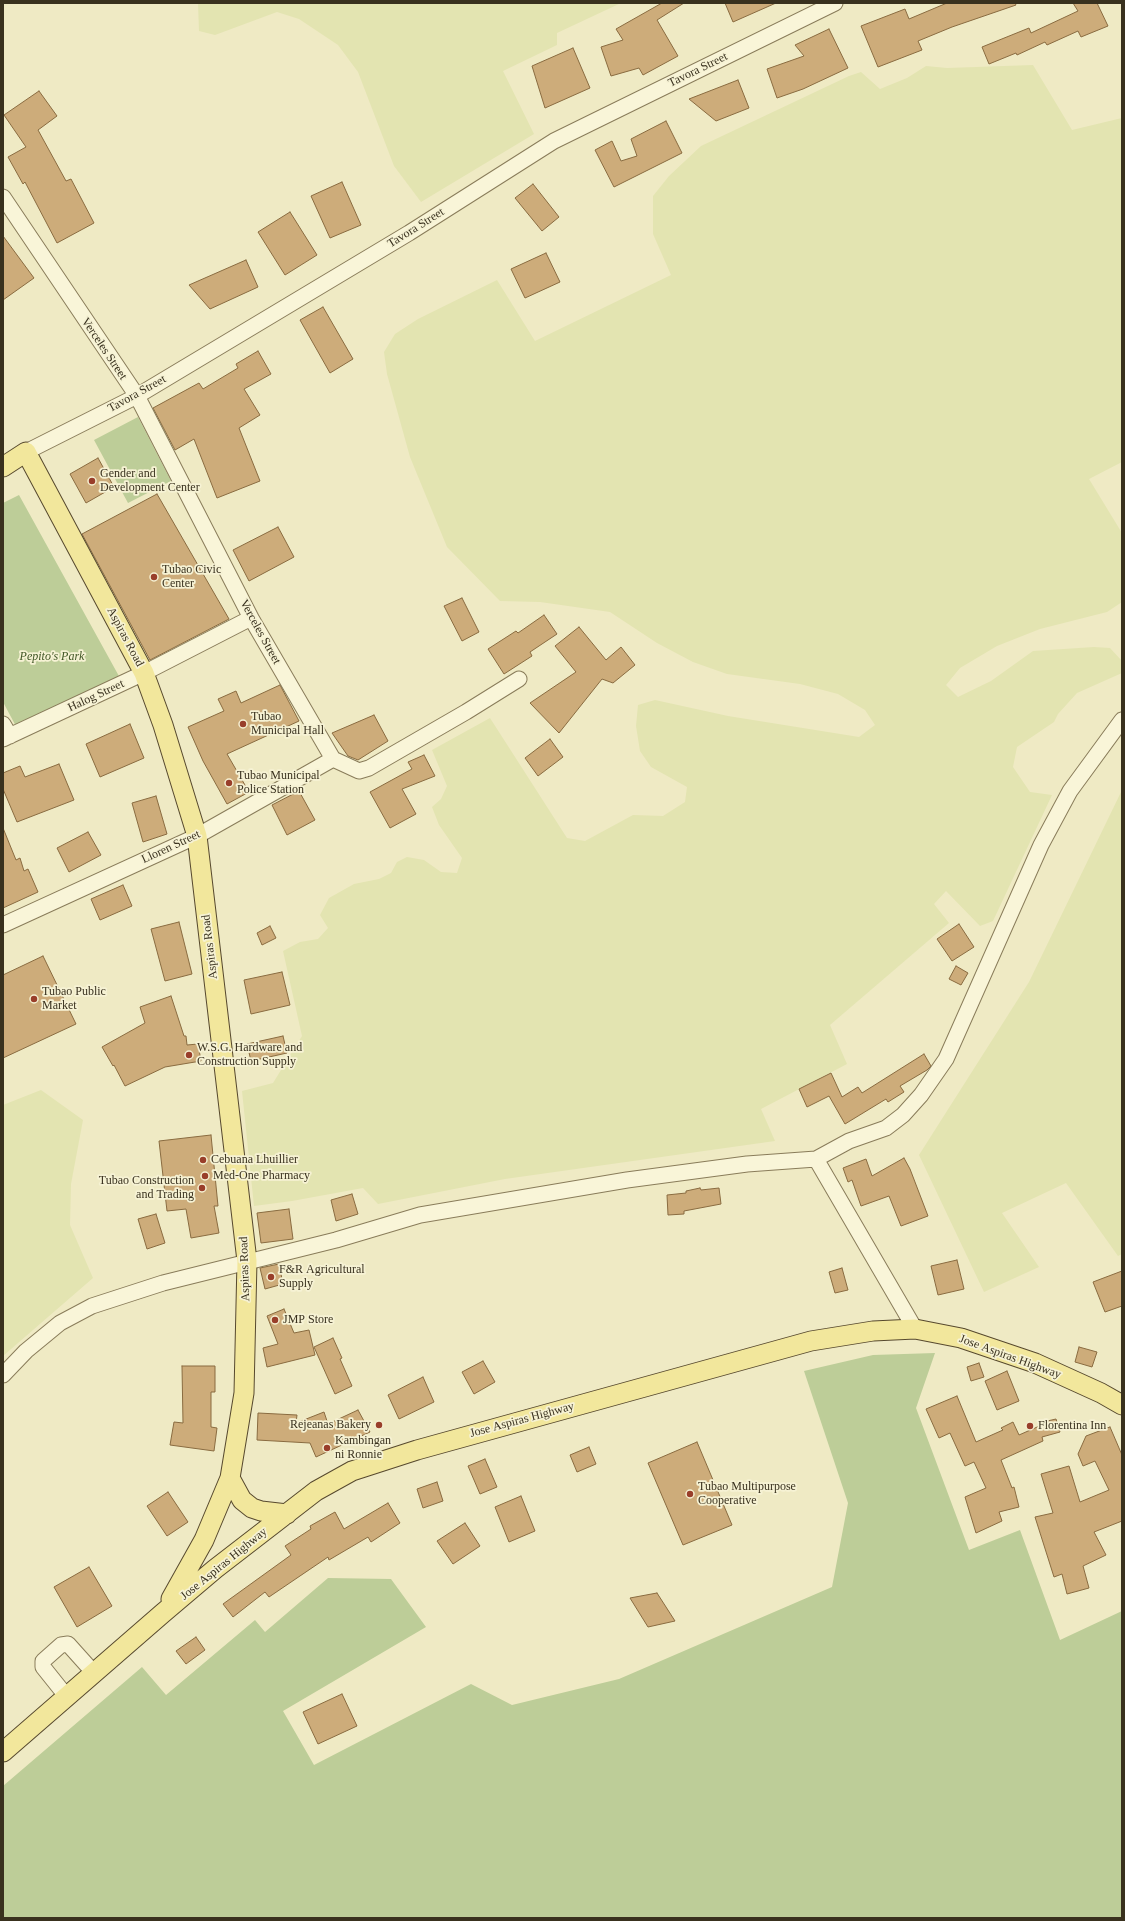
<!DOCTYPE html>
<style>
body{margin:0}
#map{position:relative;width:1125px;height:1921px;overflow:hidden;background:#efeac4;font-family:"Times New Roman",serif}
canvas{display:block}
.frame{position:absolute;inset:0;border:4px solid #39311e;pointer-events:none}
</style>
<div id="map">
<canvas width="1125" height="1921"></canvas>
<div class="frame"></div>
</div>
<script>
const ctx = document.querySelector('canvas').getContext('2d');
ctx.lineJoin = 'round';
function paint(path, color) {
  ctx.fillStyle = color;
  ctx.fill(path, 'evenodd');
}
function poly(rows) {
  const path = new Path2D();
  for (const r of rows) {
    path.moveTo(r[0], r[1]);
    for (let i = 2; i < r.length; i += 2) path.lineTo(r[i], r[i + 1]);
  }
  return path;
}
function stroke(path, color, width, dash) {
  ctx.strokeStyle = color;
  ctx.lineWidth = width;
  ctx.lineCap = dash ? 'butt' : 'round';
  ctx.setLineDash(dash || []);
  ctx.stroke(path);
}
function drawText(font, color, halo, rows, align = 'center') {
  ctx.font = font + ' "Times New Roman",serif';
  ctx.lineWidth = 3.5;
  ctx.setLineDash([]);
  ctx.textBaseline = 'middle';
  ctx.strokeStyle = halo;
  ctx.fillStyle = color;
  for (const [text, x, y, turn = 0] of rows) {
    ctx.save();
    ctx.translate(x, y);
    ctx.rotate((+turn || 0) * Math.PI / 180);
    ctx.textAlign = isNaN(turn) ? turn : align;
    if (halo) ctx.strokeText(text, 0, 0);
    ctx.fillText(text, 0, 0);
    ctx.restore();
  }
}
const farmland = poly([
 [198,3,621,3,557,33,557,45,503,71,534,134,421,202,394,166,358,72,338,45,299,19,277,12,215,35,199,31],
 [1033,65,1072,130,1122,118,1122,462,1089,479,1122,533,1122,602,1107,612,1040,629,997,646,960,668,946,685,958,697,991,681,1033,651,1094,647,1110,648,1122,661,1122,673,1077,693,1058,714,1054,722,1017,747,1013,767,1030,792,1052,795,993,921,980,926,946,891,934,904,949,923,830,1025,847,1064,761,1109,775,1141,505,1179,378,1204,363,1188,292,1201,254,1206,242,1091,273,1083,302,1036,283,951,300,942,318,939,328,928,320,915,329,898,354,884,379,879,391,873,397,862,407,857,424,860,441,872,457,873,462,858,439,825,432,807,441,799,447,786,432,750,490,718,567,838,585,841,633,815,663,816,685,802,687,787,651,767,640,751,636,726,638,705,655,700,728,716,859,737,875,725,865,710,838,694,800,684,727,674,693,662,657,643,610,612,540,602,500,601,447,547,410,457,387,374,384,352,395,334,418,319,497,280,535,341,671,275,653,234,653,196,669,176,701,146,849,76,861,72,880,89,907,78,926,66,947,68],
 [1122,790,1122,1254,1118,1256,1066,1183,1002,1213,1039,1267,984,1292,919,1155,1029,982],
 [41,1090,83,1120,71,1184,70,1225,93,1278,3,1356,3,1105]
]);
const green = poly([
 [138,417,171,481,128,503,94,440],
 [19,495,120,678,18,730,3,702,3,503],
 [935,1353,916,1408,969,1550,1020,1530,1060,1640,1122,1611,1122,1918,3,1918,3,1786,142,1667,166,1695,255,1620,265,1632,328,1578,391,1579,426,1627,283,1711,314,1765,471,1684,512,1705,619,1679,832,1587,848,1503,804,1371,873,1355]
]);
const building = poly([
 [662,3,684,3,657,20,678,56,643,75,639,68,611,76,601,47,623,40,616,29,662,3],
 [725,3,776,3,733,22,725,3],
 [947,3,1015,3,1016,5,952,27,918,41,922,50,878,67,861,26,905,9,909,19,947,3],
 [1073,3,1097,3,1108,26,1081,37,1078,31,1047,45,1045,42,1017,55,1016,53,989,64,982,47,1029,28,1031,33,1078,11,1073,3],
 [829,29,848,68,803,89,777,98,767,69,804,56,795,45,829,29],
 [573,48,590,88,545,108,532,66,573,48],
 [738,80,749,108,716,121,689,99,738,80],
 [39,91,57,116,38,130,66,181,71,179,94,223,57,243,25,182,23,184,8,157,26,147,4,115,39,91],
 [666,121,682,153,614,187,595,150,612,141,621,161,637,156,631,139,666,121],
 [342,182,361,225,330,238,311,196,342,182],
 [533,184,559,217,542,231,515,198,533,184],
 [290,212,317,255,285,275,258,232,290,212],
 [3,236,34,278,3,300,3,236],
 [546,253,560,282,525,298,511,269,546,253],
 [246,260,258,287,210,309,189,285,246,260],
 [323,307,353,359,330,373,300,320,323,307],
 [258,351,271,374,244,389,260,415,239,428,260,481,217,498,194,439,175,450,153,408,199,383,203,389,238,368,236,364,258,351],
 [98,458,114,487,86,503,70,474,98,458],
 [157,494,229,619,150,660,82,534,157,494],
 [278,527,294,557,249,581,233,550,278,527],
 [462,598,479,632,462,641,444,606,462,598],
 [544,615,557,634,530,652,532,656,504,674,488,649,516,631,518,633,544,615],
 [579,627,606,660,621,647,635,665,613,683,602,679,559,733,530,703,576,672,555,646,579,627],
 [280,685,299,721,227,754,249,792,227,804,203,761,188,727,224,711,218,699,236,691,241,703,280,685],
 [374,715,388,741,358,760,348,756,332,733,374,715],
 [130,724,144,758,100,777,86,744,130,724],
 [550,739,563,757,538,776,525,758,550,739],
 [424,755,435,776,402,789,416,814,390,828,370,792,412,769,408,762,424,755],
 [59,764,74,800,17,822,3,789,3,773,20,766,25,777,59,764],
 [299,791,315,820,287,835,272,805,299,791],
 [156,796,167,834,143,842,132,803,156,796],
 [3,828,16,860,20,858,24,871,28,869,38,892,3,908,3,828],
 [88,832,101,855,69,872,57,848,88,832],
 [123,885,132,906,100,920,91,899,123,885],
 [179,922,192,974,165,981,151,929,179,922],
 [959,924,974,947,952,961,937,939,959,924],
 [270,926,276,938,262,945,257,933,270,926],
 [43,956,76,1024,3,1058,3,975,43,956],
 [956,966,968,973,961,985,949,979,956,966],
 [282,972,290,1005,251,1014,244,980,282,972],
 [171,996,184,1036,186,1036,187,1045,198,1044,201,1061,165,1067,125,1086,114,1065,113,1066,102,1047,145,1023,140,1007,171,996],
 [283,1036,287,1053,251,1061,247,1044,283,1036],
 [924,1054,931,1066,927,1070,900,1086,904,1092,888,1102,886,1099,845,1124,829,1096,807,1107,799,1089,831,1073,842,1097,858,1087,862,1093,924,1054],
 [211,1135,218,1206,214,1206,219,1233,191,1238,186,1209,167,1211,159,1141,211,1135],
 [904,1158,910,1169,928,1216,901,1226,889,1196,861,1206,852,1180,848,1182,843,1168,866,1159,872,1176,904,1158],
 [700,1188,701,1190,719,1188,721,1204,684,1211,684,1214,668,1215,667,1195,686,1193,686,1191,700,1188],
 [352,1194,358,1214,336,1221,331,1200,352,1194],
 [289,1209,293,1239,261,1243,257,1213,289,1209],
 [156,1214,165,1243,147,1249,138,1219,156,1214],
 [957,1260,964,1289,938,1295,931,1266,957,1260],
 [279,1264,283,1284,265,1289,260,1268,279,1264],
 [842,1268,848,1290,835,1293,829,1272,842,1268],
 [1122,1271,1122,1306,1105,1312,1093,1282,1122,1271],
 [284,1309,294,1333,309,1330,315,1355,267,1367,263,1348,278,1344,267,1316,284,1309],
 [333,1338,342,1358,340,1359,352,1386,335,1394,314,1347,333,1338],
 [1079,1347,1097,1352,1092,1367,1075,1362,1079,1347],
 [483,1361,495,1382,474,1394,462,1372,483,1361],
 [979,1363,984,1377,971,1381,967,1367,979,1363],
 [182,1366,215,1366,215,1392,211,1392,211,1427,217,1428,214,1451,170,1445,174,1422,183,1423,182,1366],
 [1007,1371,1019,1401,997,1410,985,1381,1007,1371],
 [423,1377,434,1402,399,1419,388,1395,423,1377],
 [957,1396,976,1442,1003,1430,1001,1428,1013,1422,1019,1435,1044,1424,1043,1422,1056,1419,1060,1432,1042,1437,1043,1441,1001,1460,1012,1488,1014,1487,1019,1507,999,1512,1002,1521,976,1533,965,1497,986,1488,974,1462,965,1466,950,1433,939,1438,926,1409,957,1396],
 [358,1410,370,1432,316,1457,310,1443,257,1440,258,1413,297,1415,296,1423,324,1412,328,1424,358,1410],
 [1110,1427,1122,1455,1122,1521,1094,1532,1106,1555,1083,1566,1089,1588,1067,1594,1062,1574,1054,1577,1035,1517,1053,1513,1041,1474,1069,1466,1080,1502,1109,1490,1095,1461,1083,1466,1078,1454,1086,1436,1110,1427],
 [697,1442,732,1525,683,1545,648,1463,697,1442],
 [589,1447,596,1464,577,1472,570,1455,589,1447],
 [485,1459,497,1487,480,1494,468,1466,485,1459],
 [437,1482,443,1501,423,1508,417,1489,437,1482],
 [168,1492,188,1522,167,1536,147,1506,168,1492],
 [521,1496,535,1531,509,1542,495,1507,521,1496],
 [388,1503,400,1523,371,1542,368,1537,329,1560,328,1557,269,1597,265,1592,233,1617,223,1604,291,1555,285,1546,311,1529,310,1526,335,1512,344,1529,388,1503],
 [465,1523,480,1546,453,1564,437,1541,465,1523],
 [89,1567,112,1606,77,1627,54,1587,89,1567],
 [657,1593,675,1621,648,1627,630,1598,657,1593],
 [196,1637,205,1650,186,1664,176,1651,196,1637],
 [342,1694,357,1726,318,1744,303,1712,342,1694]
]);
const minor = poly([
 [3,197,137,396,251,618,333,759],
 [26,452,137,396,409,233,554,141,835,3],
 [3,724,10,736],
 [3,739,144,673,251,618],
 [333,759,359,771,369,768,466,712,519,679],
 [3,925,197,836,333,759],
 [816,1159,915,1329],
 [3,1375,26,1351,60,1323,92,1306,163,1283,336,1240,420,1215,627,1180,747,1164,816,1159,849,1141,886,1128,903,1115,921,1095,946,1059,1041,845,1070,791,1122,720],
 [67,1697,43,1667,43,1661,61,1645,68,1644,94,1673]
]);
const major = poly([
 [3,467,26,452,144,673,163,725,197,836,247,1261,244,1393,230,1478,204,1540,171,1599],
 [230,1478,242,1500,252,1508,261,1511,287,1514],
 [3,1752,163,1613,215,1569,316,1491,352,1471,417,1450,811,1341,873,1331,915,1329,961,1338,1035,1363,1101,1393,1122,1405]
]);
const markers = [
 [92,481,4,"#993e2a"],
 [154,577,4,"#993e2a"],
 [243,724,4,"#993e2a"],
 [229,783,4,"#993e2a"],
 [34,999,4,"#993e2a"],
 [189,1055,4,"#993e2a"],
 [203,1160,4,"#993e2a"],
 [205,1176,4,"#993e2a"],
 [202,1188,4,"#993e2a"],
 [271,1277,4,"#993e2a"],
 [275,1320,4,"#993e2a"],
 [379,1425,4,"#993e2a"],
 [1030,1426,4,"#993e2a"],
 [327,1448,4,"#993e2a"],
 [690,1494,4,"#993e2a"]
];
const streetNames = [
 ["Tavora Street",698,70,-26],
 ["Tavora Street",416,228,-32],
 ["Verceles Street",104,349,56],
 ["Tavora Street",137,394,-29],
 ["Verceles Street",260,632,61],
 ["Aspiras Road",125,637,62],
 ["Halog Street",96,696,-25],
 ["Lloren Street",171,847,-25],
 ["Aspiras Road",210,947,-97],
 ["Aspiras Road",245,1269,-92],
 ["Jose Aspiras Highway",1010,1357,20],
 ["Jose Aspiras Highway",522,1420,-15],
 ["Jose Aspiras Highway",224,1564,-39]
];
const poiNames = [
 ["Gender and",100,474],
 ["Development Center",100,488],
 ["Tubao Civic",162,570],
 ["Center",162,584],
 ["Tubao",251,717],
 ["Municipal Hall",251,731],
 ["Tubao Municipal",237,776],
 ["Police Station",237,790],
 ["Tubao Public",42,992],
 ["Market",42,1006],
 ["W.S.G. Hardware and",197,1048],
 ["Construction Supply",197,1062],
 ["Cebuana Lhuillier",211,1160],
 ["Med-One Pharmacy",213,1176],
 ["Tubao Construction",194,1181,"right"],
 ["and Trading",194,1195,"right"],
 ["F&R Agricultural",279,1270],
 ["Supply",279,1284],
 ["JMP Store",283,1320],
 ["Rejeanas Bakery",371,1425,"right"],
 ["Florentina Inn",1038,1426],
 ["Kambingan",335,1441],
 ["ni Ronnie",335,1455],
 ["Tubao Multipurpose",698,1487],
 ["Cooperative",698,1501]
];
const parkNames = [
 ["Pepito's Park",52,657]
];
paint(farmland, '#e3e4b1');
paint(green, '#bdcd98');
paint(building, '#cdac7a');
stroke(building, '#896b40', 1);
stroke(minor, '#897c5a', 17);
stroke(major, '#57492e', 21);
stroke(minor, '#f9f5d8', 15);
stroke(major, '#f2e79c', 19);
for (const [x, y, r, color] of markers) {
  const dot = new Path2D();
  dot.arc(x, y, r, 0, 2 * Math.PI);
  ctx.fillStyle = color;
  ctx.fill(dot);
  stroke(dot, '#f6f2d4', 1.5);
}
drawText('12px', '#39311e', '#f6f2d4', streetNames);
drawText('12px', '#39311e', '#f6f2d4', poiNames, 'left');
drawText('italic 12px', '#405625', '#f6f2d4', parkNames);
</script>
